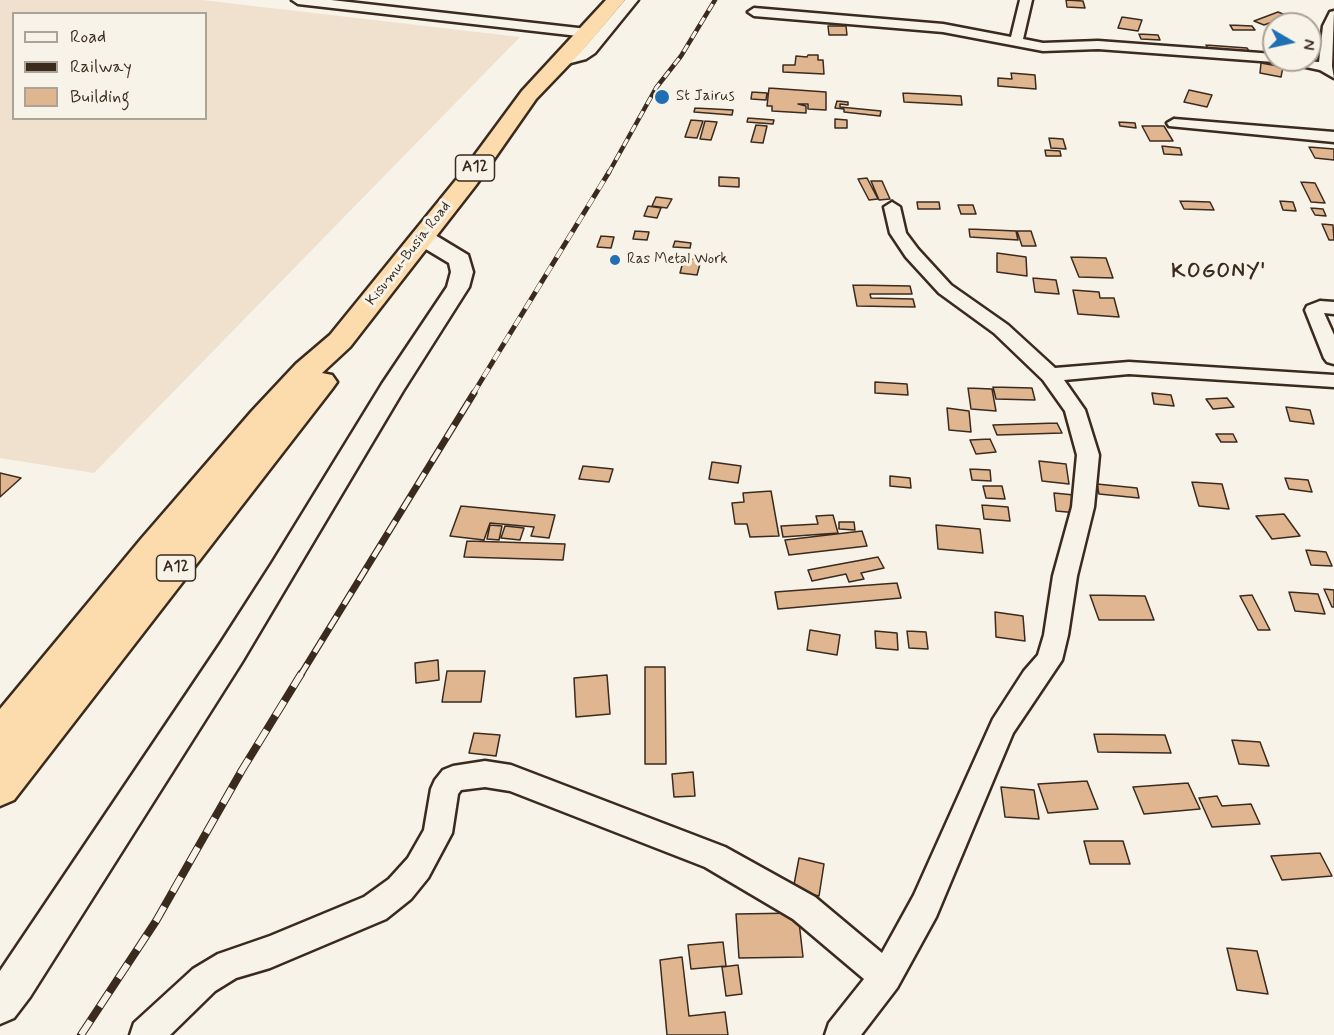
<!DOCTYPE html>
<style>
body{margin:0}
#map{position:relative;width:1334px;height:1035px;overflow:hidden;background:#f7f3e8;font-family:Mynerve,sans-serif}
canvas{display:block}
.legend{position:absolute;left:12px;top:12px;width:195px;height:108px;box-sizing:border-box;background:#f7f3e8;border:2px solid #aca397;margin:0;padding:8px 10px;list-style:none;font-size:18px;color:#3b2a1e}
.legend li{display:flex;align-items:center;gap:12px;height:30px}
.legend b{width:30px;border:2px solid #aca397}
.north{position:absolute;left:1262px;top:12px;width:60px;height:60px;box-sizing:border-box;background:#f7f3e8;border:2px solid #aca397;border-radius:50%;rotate:99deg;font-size:16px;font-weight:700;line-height:24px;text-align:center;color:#3b2a1e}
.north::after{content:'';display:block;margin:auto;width:21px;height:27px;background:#1f6fb2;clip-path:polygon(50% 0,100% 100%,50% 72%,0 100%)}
</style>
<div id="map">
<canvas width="1334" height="1035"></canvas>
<ul class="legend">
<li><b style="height:8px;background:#f7f3e8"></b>Road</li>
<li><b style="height:8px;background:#3b2a1e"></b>Railway</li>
<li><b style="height:16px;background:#e0b691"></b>Building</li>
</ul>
<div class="north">N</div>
</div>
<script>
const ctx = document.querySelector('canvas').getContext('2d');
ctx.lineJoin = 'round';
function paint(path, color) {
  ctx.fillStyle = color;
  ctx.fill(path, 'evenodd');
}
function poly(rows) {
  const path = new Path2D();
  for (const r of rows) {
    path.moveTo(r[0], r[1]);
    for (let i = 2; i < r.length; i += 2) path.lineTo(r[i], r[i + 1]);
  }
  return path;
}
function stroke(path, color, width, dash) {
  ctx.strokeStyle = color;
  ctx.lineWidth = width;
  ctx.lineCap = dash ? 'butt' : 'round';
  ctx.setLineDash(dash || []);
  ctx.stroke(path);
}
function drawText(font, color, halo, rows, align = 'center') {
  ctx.font = font + ' Mynerve,sans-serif';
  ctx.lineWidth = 6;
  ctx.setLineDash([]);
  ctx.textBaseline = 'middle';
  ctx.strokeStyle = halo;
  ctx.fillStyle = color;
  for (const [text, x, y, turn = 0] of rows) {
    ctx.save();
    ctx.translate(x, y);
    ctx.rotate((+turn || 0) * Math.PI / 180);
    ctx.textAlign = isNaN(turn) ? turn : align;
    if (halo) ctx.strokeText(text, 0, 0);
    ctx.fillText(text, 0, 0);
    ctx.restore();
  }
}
const built = poly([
 [0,0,202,0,520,37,94,473,0,458],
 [14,14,206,14,206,118,14,118]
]);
const building = poly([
 [1066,0,1083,1,1085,8,1067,7,1066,0],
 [1278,12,1288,16,1264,25,1254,21,1278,12],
 [1122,17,1142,20,1138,31,1118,28,1122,17],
 [1230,25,1252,26,1255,30,1233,30,1230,25],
 [828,26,846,26,847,35,829,35,828,26],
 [1139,34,1158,35,1160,40,1141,39,1139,34],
 [1206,45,1247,48,1251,54,1210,52,1206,45],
 [808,55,818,55,818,60,823,60,824,74,783,72,783,65,795,65,796,56,807,57,808,55],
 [1261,63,1283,67,1281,77,1260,73,1261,63],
 [1011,73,1035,75,1036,89,998,86,998,78,1012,79,1011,73],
 [769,88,826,92,826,110,808,109,808,104,798,104,806,106,806,113,772,111,772,106,767,106,769,88],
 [1189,90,1212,95,1207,107,1184,102,1189,90],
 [752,92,767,93,766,100,751,99,752,92],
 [903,93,961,96,962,105,904,102,903,93],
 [837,101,848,102,848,105,840,104,840,107,881,111,880,116,844,112,844,109,835,108,837,101],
 [695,108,733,110,732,115,694,112,695,108],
 [748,118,774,120,773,124,747,122,748,118],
 [835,119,847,120,847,128,835,128,835,119],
 [691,120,703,121,697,138,685,137,691,120],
 [705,121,717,122,711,140,700,139,705,121],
 [1119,122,1135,123,1136,128,1120,126,1119,122],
 [756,125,767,126,763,143,751,142,756,125],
 [1142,126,1164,126,1173,141,1150,141,1142,126],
 [1049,138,1063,139,1066,149,1051,148,1049,138],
 [1162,146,1180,148,1182,155,1164,154,1162,146],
 [1309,147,1334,149,1334,160,1315,158,1309,147],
 [1045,150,1060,151,1061,156,1046,156,1045,150],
 [719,177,739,178,739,187,719,186,719,177],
 [867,178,878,199,869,200,858,179,867,178],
 [871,181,882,181,890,199,879,200,871,181],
 [1301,182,1315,183,1325,203,1311,202,1301,182],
 [656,197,672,199,667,208,652,206,656,197],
 [1180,201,1210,202,1214,210,1184,209,1180,201],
 [1280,201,1293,202,1296,211,1283,210,1280,201],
 [917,202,939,202,940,209,918,209,917,202],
 [958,205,973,205,976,214,961,214,958,205],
 [648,206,661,208,657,218,644,216,648,206],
 [1311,208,1323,209,1326,216,1315,215,1311,208],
 [1322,224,1333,225,1334,240,1329,240,1322,224],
 [969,229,1016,231,1018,240,970,237,969,229],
 [635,231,649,232,647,240,633,239,635,231],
 [1017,231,1031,231,1036,246,1022,246,1017,231],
 [601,236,614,237,611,248,597,247,601,236],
 [675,241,691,243,690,248,673,247,675,241],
 [997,253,1026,257,1027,276,997,272,997,253],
 [1071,257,1106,258,1113,278,1079,277,1071,257],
 [684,258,701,260,697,275,680,273,684,258],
 [1033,278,1056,280,1059,294,1035,292,1033,278],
 [853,285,910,286,912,294,870,294,871,298,913,299,915,307,857,306,853,285],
 [1073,290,1099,292,1100,298,1114,298,1119,317,1078,314,1073,290],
 [875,382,907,384,908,395,875,393,875,382],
 [993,387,1032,388,1035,400,996,399,993,387],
 [968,388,992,389,996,411,971,409,968,388],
 [1152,393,1171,395,1174,406,1154,404,1152,393],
 [1227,398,1234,407,1213,409,1206,399,1227,398],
 [1286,407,1310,410,1314,424,1290,421,1286,407],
 [947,408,969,411,971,432,949,430,947,408],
 [1057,423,1062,433,997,435,993,425,1057,423],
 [1216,434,1233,434,1237,442,1221,442,1216,434],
 [990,439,996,452,976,454,970,440,990,439],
 [1039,461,1066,464,1069,484,1042,481,1039,461],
 [712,462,741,466,738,483,709,479,712,462],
 [583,466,613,469,609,482,579,479,583,466],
 [970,469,990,470,991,481,972,480,970,469],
 [0,473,21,478,0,497,0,473],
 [890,476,910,478,911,488,890,486,890,476],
 [1285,478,1308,480,1312,492,1289,489,1285,478],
 [1192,482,1222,484,1229,509,1199,506,1192,482],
 [1097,484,1137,488,1139,498,1099,494,1097,484],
 [983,486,1002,486,1005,499,986,498,983,486],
 [771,491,779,536,750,537,747,524,735,524,732,503,744,502,743,493,771,491],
 [1054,493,1074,495,1078,513,1056,511,1054,493],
 [982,505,1008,507,1010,521,984,519,982,505],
 [461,506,555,515,549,538,531,536,534,527,490,523,484,540,450,536,461,506],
 [1284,514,1300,536,1272,539,1256,516,1284,514],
 [833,515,838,533,783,537,781,526,818,524,816,516,833,515],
 [839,522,854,522,855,530,839,529,839,522],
 [490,525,502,526,499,540,487,539,490,525],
 [936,525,980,529,983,553,938,549,936,525],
 [505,526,524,528,520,540,501,538,505,526],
 [862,531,867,546,789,555,785,540,862,531],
 [467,541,565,544,563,560,464,557,467,541],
 [1306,550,1326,552,1332,566,1311,565,1306,550],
 [878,557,884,568,861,573,864,579,849,582,846,574,812,581,808,570,878,557],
 [897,583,901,598,778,609,775,592,897,583],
 [1324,589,1334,590,1334,607,1332,607,1324,589],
 [1289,592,1318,594,1325,614,1295,611,1289,592],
 [1090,595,1145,596,1154,620,1099,620,1090,595],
 [1252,595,1270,630,1258,630,1240,596,1252,595],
 [995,612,1023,616,1025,641,996,637,995,612],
 [810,630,840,635,837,655,807,650,810,630],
 [875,631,897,633,898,650,876,648,875,631],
 [907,631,926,632,928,649,909,648,907,631],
 [438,660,439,680,416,683,415,663,438,660],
 [645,667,665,667,666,764,645,764,645,667],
 [447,671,485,671,481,702,442,702,447,671],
 [607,675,610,714,576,717,574,678,607,675],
 [474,733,500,735,496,756,469,753,474,733],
 [1094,734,1165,735,1171,753,1098,752,1094,734],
 [1232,740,1260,742,1269,766,1239,764,1232,740],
 [693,772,695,796,674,797,672,774,693,772],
 [1087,781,1098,809,1048,813,1038,784,1087,781],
 [1188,783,1200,809,1144,814,1133,787,1188,783],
 [1001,787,1034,790,1039,819,1005,817,1001,787],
 [1217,796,1222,806,1251,804,1260,824,1212,827,1199,798,1217,796],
 [1084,841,1123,841,1130,864,1090,864,1084,841],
 [1320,853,1332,876,1282,880,1271,856,1320,853],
 [799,858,824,864,819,896,793,890,799,858],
 [798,913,803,957,739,958,736,914,798,913],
 [723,942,726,966,691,969,688,945,723,942],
 [1227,948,1257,951,1268,994,1237,990,1227,948],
 [682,957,689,1016,725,1012,728,1035,667,1035,660,960,682,957],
 [738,965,742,994,726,996,722,967,738,965]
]);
const minor = poly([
 [292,0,331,0,587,29,593,33,587,37,298,4,292,0],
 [625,0,638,0,595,53,586,59,563,65,558,64,556,61,558,58,576,53,585,47,625,0],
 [1020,0,1032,0,1023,39,1043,43,1098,41,1274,54,1274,60,1279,60,1274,62,1098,49,1043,51,943,32,754,16,748,12,754,8,943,24,1011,37,1020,0],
 [1334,11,1332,66,1334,78,1320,70,1287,63,1285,60,1319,62,1323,26,1330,12,1334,11],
 [1174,119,1334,132,1334,142,1169,126,1167,123,1174,119],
 [892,202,900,207,906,233,918,249,951,285,1008,325,1055,368,1129,362,1334,375,1334,387,1129,374,1064,380,1085,410,1099,455,1094,507,1077,576,1068,635,1062,660,1013,733,936,917,897,988,861,1035,825,1035,829,1023,864,979,793,919,705,867,510,791,485,787,461,790,458,794,452,833,428,878,411,899,386,919,270,968,236,978,215,991,170,1035,130,1035,134,1023,193,969,218,954,270,936,364,897,389,879,408,858,424,830,431,789,435,780,443,770,453,766,485,761,511,765,725,847,815,897,882,953,914,895,993,719,1024,671,1038,655,1044,635,1053,576,1072,507,1077,455,1065,411,1043,380,994,333,939,293,906,257,890,233,884,207,892,202],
 [1320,301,1334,302,1334,314,1324,313,1334,335,1334,364,1327,362,1324,358,1305,310,1307,306,1320,301]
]);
const tertiary = poly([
 [422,231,430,232,468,255,473,272,469,287,403,391,242,662,30,997,14,1018,0,1024,0,971,220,644,272,563,382,384,447,287,451,272,449,263,414,242,411,237,414,232,422,231]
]);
const trunk = poly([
 [606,0,625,0,583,50,536,99,476,185,350,347,322,373,332,375,337,382,332,389,14,800,0,806,0,709,141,539,252,411,296,364,330,335,460,175,522,91,606,0]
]);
const railFar3 = poly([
 [608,174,656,88,681,56,715,0]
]);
const railFar2 = poly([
 [473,394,609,172]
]);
const railFar1 = poly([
 [300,676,474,393]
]);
const rail = poly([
 [81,1035,156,921,242,770,301,674]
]);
const markers = [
 [662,97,8,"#1f6fb2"],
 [615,260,6,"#1f6fb2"]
];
const farPoinames = [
 ["St Jairus",676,97],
 ["Ras Metal Work",627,260]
];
const farStreetnames = [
 ["Kisumu-Busia Road",409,254,-52]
];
const shields = [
 [475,168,39],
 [176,568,39]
];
const shieldNames = [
 ["A12",475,168],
 ["A12",176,568]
];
const farDistrictnames = [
 ["KOGONY'",1219,273]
];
paint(built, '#f0e1ce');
paint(building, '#e0b691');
stroke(building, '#3b2a1e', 1.5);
stroke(minor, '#3b2a1e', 5);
stroke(tertiary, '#3b2a1e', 5);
stroke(trunk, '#3b2a1e', 5);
paint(minor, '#f7f3e8');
paint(tertiary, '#f7f3e8');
paint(trunk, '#fcdcac');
stroke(railFar3, '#3b2a1e', 4.5);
stroke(railFar2, '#3b2a1e', 5);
stroke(railFar1, '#3b2a1e', 7);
stroke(rail, '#3b2a1e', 8);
stroke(railFar3, '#f7f3e8', 3, [8]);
stroke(railFar2, '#f7f3e8', 4, [10]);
stroke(railFar1, '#f7f3e8', 4.5, [14]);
stroke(rail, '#f7f3e8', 6, [17]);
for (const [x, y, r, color] of markers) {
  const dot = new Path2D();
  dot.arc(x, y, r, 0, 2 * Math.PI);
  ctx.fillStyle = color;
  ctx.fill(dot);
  stroke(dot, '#f7f3e8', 2);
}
drawText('15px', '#3b2a1e', '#f7f3e8', farPoinames, 'left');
drawText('15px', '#3b2a1e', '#f7f3e8', farStreetnames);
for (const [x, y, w] of shields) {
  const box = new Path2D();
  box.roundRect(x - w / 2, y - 13, w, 26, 4.5);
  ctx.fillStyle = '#f7f3e8';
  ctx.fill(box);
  stroke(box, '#3b2a1e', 1.5);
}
drawText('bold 16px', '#3b2a1e', null, shieldNames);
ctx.letterSpacing = '1.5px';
drawText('bold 20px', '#3b2a1e', '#f7f3e8', farDistrictnames);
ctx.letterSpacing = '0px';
</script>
